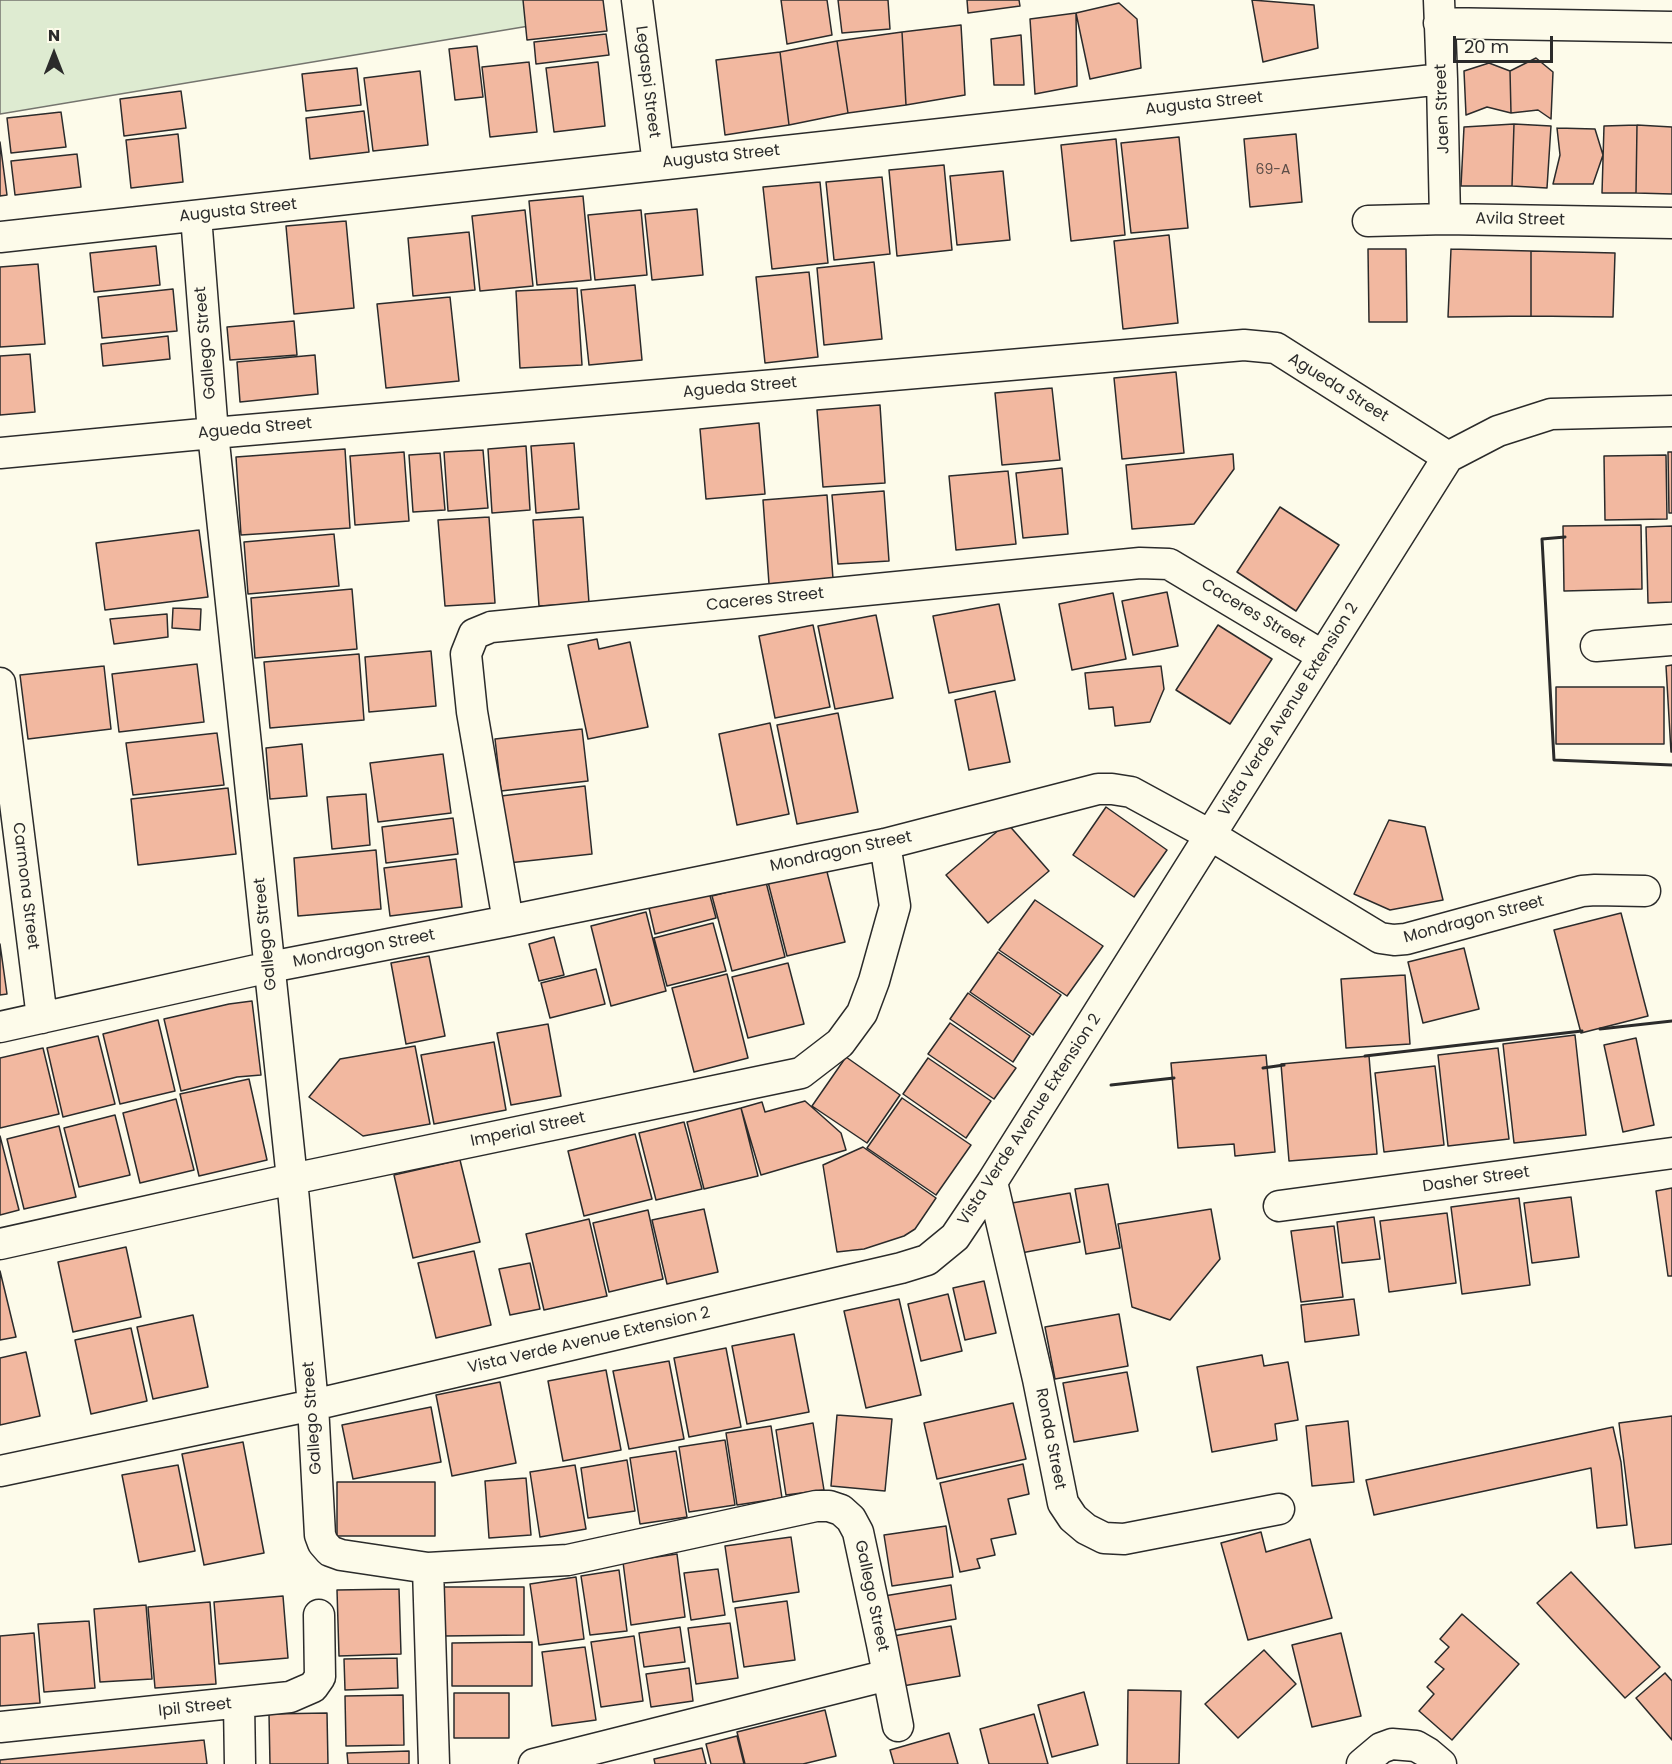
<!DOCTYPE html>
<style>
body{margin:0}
#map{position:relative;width:1672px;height:1764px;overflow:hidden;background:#fdfbea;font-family:Poppins,sans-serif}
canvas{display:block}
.north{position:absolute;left:24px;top:24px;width:60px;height:60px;-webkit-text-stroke:4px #fdfbea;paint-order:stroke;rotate:0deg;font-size:16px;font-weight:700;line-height:24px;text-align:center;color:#2b2b2b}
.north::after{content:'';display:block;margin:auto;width:21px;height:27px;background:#2b2b2b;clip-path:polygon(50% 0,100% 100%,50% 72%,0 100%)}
.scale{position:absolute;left:1453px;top:36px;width:100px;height:27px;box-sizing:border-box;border:3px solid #2b2b2b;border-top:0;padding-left:8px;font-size:18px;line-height:21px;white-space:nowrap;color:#2b2b2b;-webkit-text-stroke:4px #fdfbea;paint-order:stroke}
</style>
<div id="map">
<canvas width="1672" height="1764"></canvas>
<div class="north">N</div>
<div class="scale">20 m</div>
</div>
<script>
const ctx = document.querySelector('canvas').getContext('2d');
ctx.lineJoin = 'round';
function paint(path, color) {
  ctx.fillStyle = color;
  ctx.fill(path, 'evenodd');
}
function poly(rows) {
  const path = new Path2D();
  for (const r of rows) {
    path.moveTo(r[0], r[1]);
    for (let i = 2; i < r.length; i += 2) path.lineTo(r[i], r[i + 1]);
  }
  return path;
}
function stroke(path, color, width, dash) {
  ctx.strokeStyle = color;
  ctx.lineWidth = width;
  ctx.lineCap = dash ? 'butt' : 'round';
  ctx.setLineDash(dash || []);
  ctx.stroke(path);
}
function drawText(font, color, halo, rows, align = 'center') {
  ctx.font = font + ' Poppins,sans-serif';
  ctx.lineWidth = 4.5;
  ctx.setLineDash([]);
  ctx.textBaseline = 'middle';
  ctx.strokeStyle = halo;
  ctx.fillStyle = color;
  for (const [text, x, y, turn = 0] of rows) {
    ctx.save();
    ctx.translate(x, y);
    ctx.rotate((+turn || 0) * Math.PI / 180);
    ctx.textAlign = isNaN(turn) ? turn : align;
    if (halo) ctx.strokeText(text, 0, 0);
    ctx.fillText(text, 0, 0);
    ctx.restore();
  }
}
const green = poly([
 [0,0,533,0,535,25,0,114,0,0]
]);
const building = poly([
 [523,0,603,0,607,31,527,40,523,0],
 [781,0,827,0,832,35,787,44,781,0],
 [838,0,888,0,890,29,842,33,838,0],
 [967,0,1019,0,1020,6,968,13,967,0],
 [1252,0,1314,5,1318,48,1263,62,1252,0],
 [1119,3,1137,19,1141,68,1090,79,1076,13,1119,3],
 [1076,13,1077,86,1035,94,1030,19,1076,13],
 [961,25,965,95,906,105,902,32,961,25],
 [902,32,906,105,848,113,837,41,902,32],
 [606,34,609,55,536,64,534,42,606,34],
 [1021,35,1024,85,994,85,991,39,1021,35],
 [837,41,848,113,789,125,780,52,837,41],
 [477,46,483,97,455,100,449,49,477,46],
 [780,52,789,125,725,135,716,60,780,52],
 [1536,58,1553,72,1551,119,1538,110,1511,113,1510,71,1536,58],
 [529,62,537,132,490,137,482,67,529,62],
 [598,62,605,126,554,132,546,68,598,62],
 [1489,63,1510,71,1511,113,1487,107,1466,115,1464,71,1489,63],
 [357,68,361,105,306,111,302,74,357,68],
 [420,71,428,145,373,151,364,78,420,71],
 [181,91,186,128,124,136,120,99,181,91],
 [364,111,369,152,310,159,306,118,364,111],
 [61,112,66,147,11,153,7,118,61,112],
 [1514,124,1551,126,1547,188,1512,186,1514,124],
 [1514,124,1512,186,1461,186,1464,127,1514,124],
 [1637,125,1672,127,1672,194,1636,193,1637,125],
 [1637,125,1636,193,1602,193,1604,126,1637,125],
 [1557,128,1595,129,1603,155,1593,184,1553,184,1560,155,1557,128],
 [178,134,183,182,131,188,126,140,178,134],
 [1296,134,1302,202,1250,207,1244,139,1296,134],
 [1179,137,1188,228,1131,233,1121,143,1179,137],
 [1116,139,1125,235,1071,241,1061,145,1116,139],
 [0,142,7,195,0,196,0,142],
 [77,154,81,187,15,195,11,161,77,154],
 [944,165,952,250,897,256,889,170,944,165],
 [1003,171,1010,240,957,245,950,176,1003,171],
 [882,177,890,254,834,260,826,182,882,177],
 [820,182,828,263,772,269,763,187,820,182],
 [583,196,591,280,537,285,529,201,583,196],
 [697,209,703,275,652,280,645,214,697,209],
 [525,210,533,286,480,291,472,216,525,210],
 [641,210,647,275,595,280,588,215,641,210],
 [346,221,354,308,294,314,286,226,346,221],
 [469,232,475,290,413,296,408,238,469,232],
 [1169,235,1178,323,1123,329,1114,241,1169,235],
 [156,246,160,285,94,292,90,253,156,246],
 [1368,249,1406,249,1407,322,1369,322,1368,249],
 [1451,249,1531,251,1531,316,1448,317,1451,249],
 [1531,251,1615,253,1613,317,1531,316,1531,251],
 [874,262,882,339,824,345,817,268,874,262],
 [38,264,45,344,0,347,0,267,38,264],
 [809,272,818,357,765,363,756,277,809,272],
 [635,285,642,360,589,365,581,290,635,285],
 [577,288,582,365,520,368,516,291,577,288],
 [173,289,177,331,102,338,98,297,173,289],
 [450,297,459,381,386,388,377,304,450,297],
 [294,321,297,355,230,360,227,327,294,321],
 [168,336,170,359,103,366,101,344,168,336],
 [30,354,35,412,0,415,0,356,30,354],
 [315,355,318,394,240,402,237,362,315,355],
 [1176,372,1184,453,1122,459,1114,378,1176,372],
 [1052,388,1060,460,1002,465,995,393,1052,388],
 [880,405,885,483,823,487,817,410,880,405],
 [759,423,765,494,706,499,700,429,759,423],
 [574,443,579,509,536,513,531,446,574,443],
 [526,446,530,510,492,513,488,449,526,446],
 [345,449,350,528,241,535,236,457,345,449],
 [483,450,488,508,448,511,444,452,483,450],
 [404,452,409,521,355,525,350,456,404,452],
 [1668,452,1672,452,1672,513,1669,513,1668,452],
 [440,453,445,510,413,512,409,455,440,453],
 [1233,454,1234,469,1194,524,1132,529,1126,465,1233,454],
 [1666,455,1667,519,1605,520,1604,456,1666,455],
 [1062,468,1068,534,1023,538,1016,473,1062,468],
 [1008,471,1016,544,956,550,949,476,1008,471],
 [884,491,889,561,838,564,832,495,884,491],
 [827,495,833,579,769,584,763,500,827,495],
 [1280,507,1339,545,1296,611,1237,572,1280,507],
 [489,517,495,603,445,606,438,520,489,517],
 [583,517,589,603,539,606,533,520,583,517],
 [1641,525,1642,589,1564,591,1563,526,1641,525],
 [1672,526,1672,602,1648,603,1646,527,1672,526],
 [199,530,208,597,105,610,96,543,199,530],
 [334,534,339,586,248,594,244,542,334,534],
 [352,589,357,649,255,658,251,598,352,589],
 [1167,592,1178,646,1133,655,1122,601,1167,592],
 [1113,593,1126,659,1072,670,1059,604,1113,593],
 [999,604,1015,680,949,693,933,616,999,604],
 [173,608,201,609,200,630,172,628,173,608],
 [167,614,168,637,114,644,110,619,167,614],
 [876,615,893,698,835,709,818,626,876,615],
 [813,625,830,707,775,718,759,636,813,625],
 [1218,625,1272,659,1230,724,1176,690,1218,625],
 [597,639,599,649,630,642,648,727,588,739,568,645,597,639],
 [431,651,436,706,369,712,365,657,431,651],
 [359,654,364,720,270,728,264,662,359,654],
 [197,664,204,722,119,732,112,674,197,664],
 [1672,665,1672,752,1671,752,1666,666,1672,665],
 [104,666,111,729,28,739,20,675,104,666],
 [1161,666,1164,689,1150,722,1115,726,1113,707,1089,709,1085,673,1161,666],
 [1556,687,1664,687,1664,744,1556,744,1556,687],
 [995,691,1010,762,969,770,955,700,995,691],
 [838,713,858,812,797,824,777,725,838,713],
 [770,723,789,814,737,825,719,734,770,723],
 [582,729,588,781,501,791,495,739,582,729],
 [217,733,224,785,133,795,126,743,217,733],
 [302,744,307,796,270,799,266,748,302,744],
 [443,754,451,813,378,822,370,763,443,754],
 [585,786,592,854,508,863,501,796,585,786],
 [228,788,236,854,138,865,131,799,228,788],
 [366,794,370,845,332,849,327,797,366,794],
 [1106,807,1167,850,1134,897,1073,855,1106,807],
 [453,818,458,854,386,863,382,827,453,818],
 [1389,820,1425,827,1443,900,1390,910,1354,894,1389,820],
 [1007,823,1049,871,988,923,946,875,1007,823],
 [376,850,381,909,298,916,294,858,376,850],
 [456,859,462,907,390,916,384,868,456,859],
 [826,868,845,942,787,956,768,882,826,868],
 [766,882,785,957,732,971,712,896,766,882],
 [709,892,716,918,655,934,649,908,709,892],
 [1035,900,1103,946,1067,996,999,950,1035,900],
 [646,912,666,991,611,1006,591,926,646,912],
 [1621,913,1648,1016,1581,1033,1554,930,1621,913],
 [713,923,726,971,667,986,654,938,713,923],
 [554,937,564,975,539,981,529,944,554,937],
 [0,944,7,994,0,995,0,944],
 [1464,948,1479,1009,1423,1023,1408,962,1464,948],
 [998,952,1061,995,1033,1035,970,992,998,952],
 [429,956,445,1036,406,1044,391,963,429,956],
 [788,963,804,1024,748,1038,732,977,788,963],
 [596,969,605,1004,550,1018,541,983,596,969],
 [727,974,748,1058,694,1072,672,988,727,974],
 [1405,975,1410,1044,1346,1048,1341,979,1405,975],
 [968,993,1030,1036,1013,1062,950,1019,968,993],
 [252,1001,261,1075,237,1077,181,1091,164,1019,229,1004,252,1001],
 [158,1020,175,1091,120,1104,103,1034,158,1020],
 [950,1023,1016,1068,994,1099,928,1054,950,1023],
 [548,1024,561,1096,511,1105,497,1033,548,1024],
 [1575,1035,1586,1135,1514,1143,1503,1044,1575,1035],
 [98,1036,115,1104,63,1117,47,1048,98,1036],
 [1636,1038,1654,1125,1623,1132,1604,1045,1636,1038],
 [494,1042,506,1110,434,1124,421,1055,494,1042],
 [415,1046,430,1124,363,1136,309,1097,340,1059,415,1046],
 [43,1048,59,1114,0,1128,0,1058,43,1048],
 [1498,1048,1509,1139,1448,1146,1438,1055,1498,1048],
 [1266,1055,1275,1152,1235,1156,1234,1144,1178,1148,1171,1063,1266,1055],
 [1369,1056,1377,1154,1289,1161,1281,1064,1369,1056],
 [846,1057,900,1095,867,1143,812,1106,846,1057],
 [928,1058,991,1101,966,1138,903,1094,928,1058],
 [1435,1066,1444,1145,1384,1152,1375,1073,1435,1066],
 [249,1079,267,1160,199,1176,180,1094,249,1079],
 [902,1098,971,1145,936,1195,867,1148,902,1098],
 [176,1099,194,1170,140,1183,123,1113,176,1099],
 [805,1101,841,1133,846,1150,761,1175,741,1108,762,1102,765,1112,805,1101],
 [741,1108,758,1176,704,1189,687,1122,741,1108],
 [115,1115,130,1175,79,1187,64,1128,115,1115],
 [684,1122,702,1189,656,1200,639,1133,684,1122],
 [59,1126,76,1197,24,1209,7,1139,59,1126],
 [635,1134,652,1199,584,1216,568,1151,635,1134],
 [0,1136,19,1210,0,1215,0,1136],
 [863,1147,936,1198,915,1229,904,1236,864,1249,837,1252,823,1165,863,1147],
 [460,1160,480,1242,413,1258,394,1175,460,1160],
 [1108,1184,1120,1248,1086,1254,1075,1189,1108,1184],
 [1672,1188,1672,1276,1668,1276,1656,1191,1672,1188],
 [1070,1193,1080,1242,1021,1253,1012,1203,1070,1193],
 [1571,1197,1579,1257,1532,1263,1524,1203,1571,1197],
 [1519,1198,1530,1285,1462,1294,1451,1207,1519,1198],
 [704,1209,718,1272,667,1284,652,1220,704,1209],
 [1211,1209,1220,1259,1170,1320,1132,1307,1118,1224,1211,1209],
 [648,1210,663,1279,609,1292,593,1223,648,1210],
 [1447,1213,1456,1283,1389,1292,1380,1221,1447,1213],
 [1374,1217,1380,1259,1342,1263,1337,1222,1374,1217],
 [589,1219,607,1296,544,1310,526,1234,589,1219],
 [1334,1226,1343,1297,1301,1302,1291,1231,1334,1226],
 [126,1247,141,1317,73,1332,58,1262,126,1247],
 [474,1251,491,1325,436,1338,418,1263,474,1251],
 [530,1263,540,1309,510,1315,499,1269,530,1263],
 [0,1271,16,1337,0,1340,0,1271],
 [984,1281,996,1333,965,1340,953,1288,984,1281],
 [948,1294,962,1351,921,1361,908,1304,948,1294],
 [899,1299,921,1395,866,1408,844,1311,899,1299],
 [1354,1299,1359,1335,1305,1342,1301,1305,1354,1299],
 [1119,1314,1128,1366,1055,1379,1045,1327,1119,1314],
 [193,1315,208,1387,153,1399,137,1327,193,1315],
 [131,1328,147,1401,91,1414,75,1340,131,1328],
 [794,1334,809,1412,747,1424,732,1346,794,1334],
 [726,1348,741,1427,689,1437,674,1358,726,1348],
 [26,1352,40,1416,0,1425,0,1358,26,1352],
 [1262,1355,1264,1366,1288,1362,1298,1420,1275,1424,1277,1440,1212,1452,1197,1367,1262,1355],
 [669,1361,684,1439,629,1449,613,1371,669,1361],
 [606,1370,621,1450,563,1461,548,1381,606,1370],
 [1127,1372,1138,1431,1074,1442,1063,1383,1127,1372],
 [500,1382,516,1463,452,1476,436,1395,500,1382],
 [1013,1403,1026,1459,937,1479,924,1423,1013,1403],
 [431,1407,441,1462,353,1479,342,1425,431,1407],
 [837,1415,892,1419,885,1491,831,1486,837,1415],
 [1672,1416,1672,1544,1635,1548,1619,1423,1672,1416],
 [1348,1421,1354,1482,1312,1486,1306,1426,1348,1421],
 [813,1423,824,1490,786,1495,776,1430,813,1423],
 [771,1426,782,1498,737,1505,726,1433,771,1426],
 [1613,1427,1621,1462,1627,1525,1597,1528,1591,1468,1374,1515,1366,1480,1613,1427],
 [725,1440,735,1505,689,1512,679,1447,725,1440],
 [243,1442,264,1553,204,1565,182,1454,243,1442],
 [676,1451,687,1517,640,1524,630,1458,676,1451],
 [627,1460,635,1511,588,1518,581,1468,627,1460],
 [1023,1464,1029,1494,1008,1499,1016,1534,991,1539,995,1555,977,1559,980,1568,960,1572,940,1483,1023,1464],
 [178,1465,195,1551,139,1562,122,1475,178,1465],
 [575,1465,586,1529,540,1537,530,1472,575,1465],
 [526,1478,531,1535,489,1538,485,1481,526,1478],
 [337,1482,435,1482,435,1536,337,1536,337,1482],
 [946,1526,953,1577,892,1586,884,1535,946,1526],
 [1261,1532,1266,1552,1310,1539,1332,1618,1248,1640,1221,1543,1261,1532],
 [791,1537,799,1592,733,1602,725,1546,791,1537],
 [677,1554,685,1617,631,1625,623,1562,677,1554],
 [718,1569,725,1615,691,1620,684,1573,718,1569],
 [619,1570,627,1631,590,1635,581,1576,619,1570],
 [1571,1572,1660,1667,1625,1698,1537,1603,1571,1572],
 [576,1577,584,1639,539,1645,530,1584,576,1577],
 [951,1585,956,1619,884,1632,878,1597,951,1585],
 [443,1587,524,1587,524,1635,444,1636,443,1587],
 [399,1589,401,1654,339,1656,337,1590,399,1589],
 [283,1596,288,1658,219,1664,214,1602,283,1596],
 [787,1601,795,1660,744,1667,735,1608,787,1601],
 [210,1602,216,1684,155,1688,148,1607,210,1602],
 [146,1605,152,1679,100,1682,94,1609,146,1605],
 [1462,1614,1519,1664,1452,1740,1419,1711,1434,1694,1427,1687,1444,1669,1435,1662,1449,1647,1440,1639,1462,1614],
 [89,1621,95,1688,44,1692,38,1624,89,1621],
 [730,1623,738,1678,696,1684,688,1628,730,1623],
 [951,1626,960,1676,897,1687,888,1637,951,1626],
 [680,1627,685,1662,644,1667,639,1633,680,1627],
 [34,1633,40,1703,0,1706,0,1636,34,1633],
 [1341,1633,1361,1716,1312,1727,1292,1645,1341,1633],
 [634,1636,643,1701,601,1707,591,1642,634,1636],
 [532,1642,532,1686,452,1686,452,1643,532,1642],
 [585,1647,596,1720,552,1726,542,1652,585,1647],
 [1264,1650,1296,1684,1238,1738,1205,1704,1264,1650],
 [397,1658,398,1688,345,1690,344,1659,397,1658],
 [689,1668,693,1701,651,1707,646,1674,689,1668],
 [1665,1673,1672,1681,1672,1740,1636,1698,1665,1673],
 [1128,1690,1181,1691,1179,1764,1127,1764,1128,1690],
 [1084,1692,1098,1745,1052,1757,1038,1705,1084,1692],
 [454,1693,509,1693,509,1738,454,1738,454,1693],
 [403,1695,404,1745,346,1746,345,1696,403,1695],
 [825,1710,836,1756,803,1764,745,1764,737,1732,825,1710],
 [327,1713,328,1764,270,1764,269,1714,327,1713],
 [1034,1714,1048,1764,989,1764,980,1729,1034,1714],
 [949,1733,958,1764,894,1764,890,1750,949,1733],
 [737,1736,744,1764,711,1764,706,1744,737,1736],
 [204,1740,207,1764,0,1764,0,1760,204,1740],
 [702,1748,706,1764,655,1764,654,1759,702,1748],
 [409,1751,409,1764,348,1764,347,1753,409,1751]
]);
const street = poly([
 [637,0,658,164],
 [1439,0,1442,79,1445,219],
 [1439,23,1672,27],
 [196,216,213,433,292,1179,313,1405,320,1535,323,1543,330,1551,341,1555,428,1568,568,1560,816,1506,829,1506,841,1510,851,1519,858,1532,882,1644,898,1726],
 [1368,221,1445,219,1672,223],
 [0,237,1442,79],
 [0,453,213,433,1244,345,1276,348,1448,457],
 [1596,646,1672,640],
 [0,683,42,1018],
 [508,921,472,712,466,654,474,634,491,627,1140,563,1169,564,1323,656],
 [0,1027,270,967,508,921,885,844,1098,789,1112,789,1131,792,1210,835,1380,938,1394,940,1406,939,1582,891,1595,890,1645,891],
 [992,1182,1038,1379,1063,1503,1073,1518,1086,1529,1104,1538,1124,1539,1279,1509],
 [1279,1206,1672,1153],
 [0,1244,292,1179,801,1073,840,1043,862,1013,874,981,895,906,885,844],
 [0,1471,313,1405,901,1268,927,1260,955,1237,992,1182,1448,457,1498,431,1551,414,1672,411],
 [428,1568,434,1764],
 [239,1703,240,1764],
 [0,1727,290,1697,313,1687,320,1677,319,1615],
 [534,1764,888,1675],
 [1362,1764,1381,1748,1392,1744,1416,1746,1428,1753,1441,1764]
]);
const wall = poly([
 [1565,537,1542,539,1554,760,1672,765],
 [1600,1029,1672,1021],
 [1365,1056,1582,1031],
 [1263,1068,1284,1065],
 [1111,1085,1174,1078]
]);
const numberNames = [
 ["69-A",1273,170]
];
const streetNames = [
 ["Legaspi Street",647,82,83],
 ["Augusta Street",1204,104,-6],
 ["Jaen Street",1443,109,-92],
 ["Augusta Street",721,157,-6],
 ["Augusta Street",238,211,-6],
 ["Avila Street",1520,220,1],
 ["Gallego Street",206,343,-95],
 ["Agueda Street",740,388,-5],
 ["Agueda Street",1338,388,32],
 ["Agueda Street",255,429,-5],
 ["Caceres Street",765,600,-6],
 ["Caceres Street",1253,614,31],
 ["Vista Verde Avenue Extension 2",1289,710,-58],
 ["Mondragon Street",841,852,-12],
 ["Carmona Street",25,886,83],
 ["Mondragon Street",1474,920,-15],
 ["Gallego Street",266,934,-96],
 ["Mondragon Street",364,949,-11],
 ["Vista Verde Avenue Extension 2",1030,1120,-57],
 ["Imperial Street",528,1130,-12],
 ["Dasher Street",1476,1180,-8],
 ["Vista Verde Avenue Extension 2",589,1341,-13],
 ["Gallego Street",313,1418,-94],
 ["Ronda Street",1050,1439,79],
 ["Gallego Street",871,1596,78],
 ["Ipil Street",195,1708,-6]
];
paint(green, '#deebd1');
stroke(green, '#74746e', 1.5);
paint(building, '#f2b8a0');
stroke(building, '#2b2b2b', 1.5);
stroke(street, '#2b2b2b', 33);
stroke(street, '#fdfbea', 30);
stroke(wall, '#2b2b2b', 3);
drawText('14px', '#5d4e48', null, numberNames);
drawText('16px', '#2b2b2b', '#fdfbea', streetNames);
</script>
